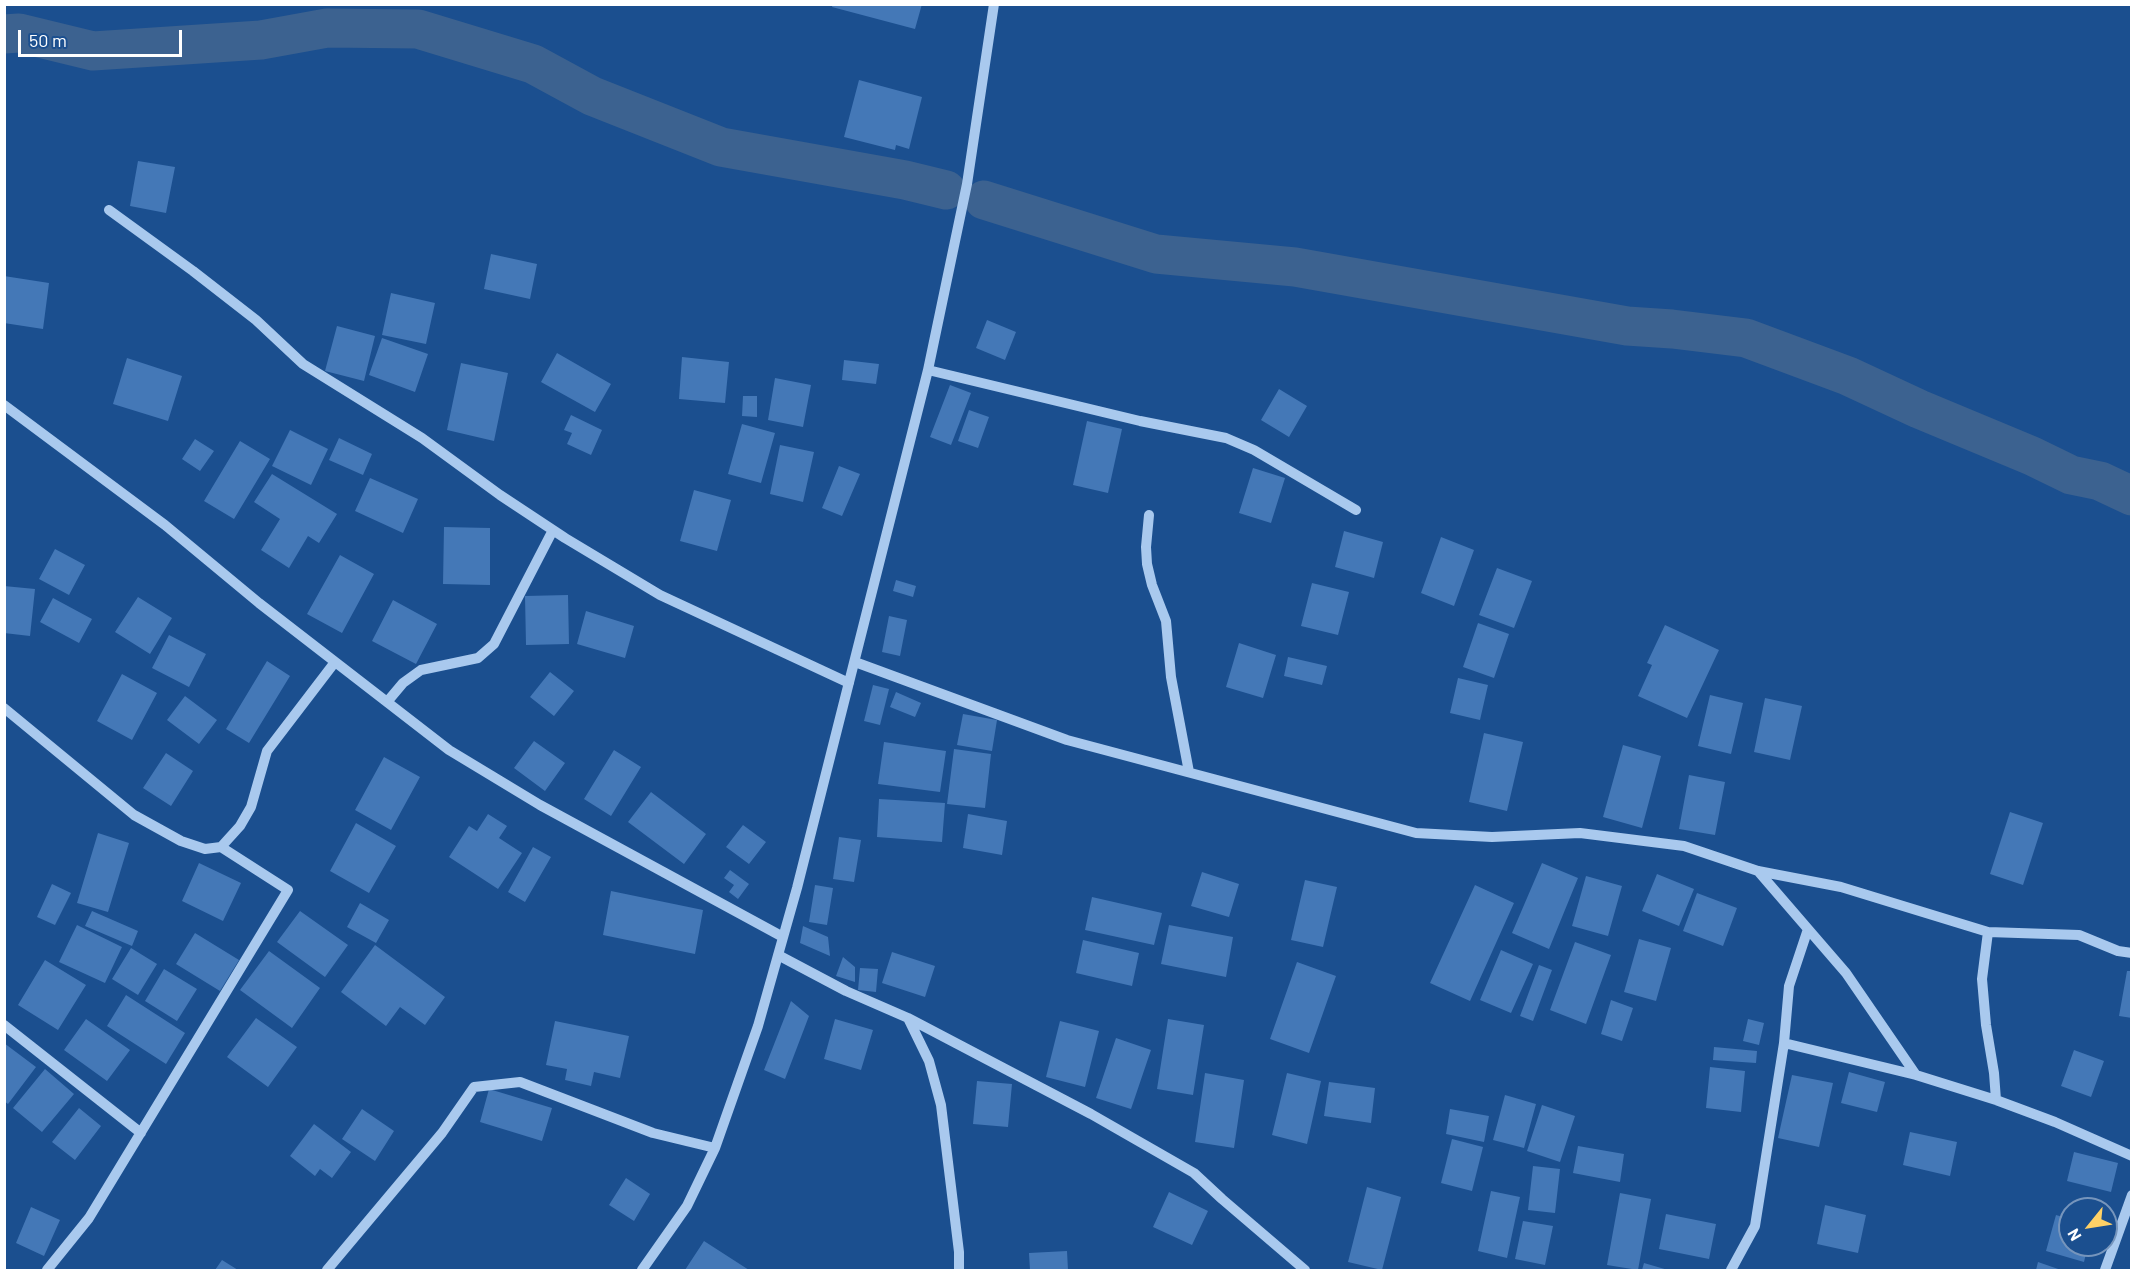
<!DOCTYPE html>
<style>
body{margin:0}
#map{position:relative;width:2136px;height:1275px;overflow:hidden;background:#1b4f8f;font-family:Barlow,sans-serif}
canvas{display:block}
.frame{position:absolute;inset:0;border:6px solid #fff;pointer-events:none}
.north{position:absolute;left:2058px;top:1197px;width:60px;height:60px;box-sizing:border-box;background:#1b4f8f;border:2px solid #7695bc;border-radius:50%;rotate:240deg;font-size:16px;font-weight:700;line-height:24px;text-align:center;color:#fff}
.north::after{content:'';display:block;margin:auto;width:21px;height:27px;background:#ffd166;clip-path:polygon(50% 0,100% 100%,50% 72%,0 100%)}
.scale{position:absolute;left:18px;top:30px;width:164px;height:27px;box-sizing:border-box;border:3px solid #fff;border-top:0;padding-left:8px;font-size:18px;line-height:21px;white-space:nowrap;color:#fff;-webkit-text-stroke:4px #1b4f8f;paint-order:stroke}
</style>
<div id="map">
<canvas width="2136" height="1275"></canvas>
<div class="frame"></div>
<div class="north">N</div>
<div class="scale">50 m</div>
</div>
<script>
const ctx = document.querySelector('canvas').getContext('2d');
ctx.lineJoin = 'round';
function poly(rows) {
  const path = new Path2D();
  for (const r of rows) {
    path.moveTo(r[0], r[1]);
    for (let i = 2; i < r.length; i += 2) path.lineTo(r[i], r[i + 1]);
  }
  return path;
}
function stroke(path, color, width, dash) {
  ctx.strokeStyle = color;
  ctx.lineWidth = width;
  ctx.lineCap = dash ? 'butt' : 'round';
  ctx.setLineDash(dash || []);
  ctx.stroke(path);
}
function paint(path, color) {
  ctx.fillStyle = color;
  ctx.fill(path, 'evenodd');
}
const river = poly([
 [4,34,19,33,93,51,261,40,327,28,418,29,533,64,592,96,721,147,905,180,946,190],
 [984,200,1156,254,1295,267,1627,326,1672,329,1746,338,1848,376,1919,409,2032,456,2071,475,2100,481,2132,496]
]);
const building = poly([
 [833,4,922,4,915,29,832,7],
 [859,80,922,97,909,149,896,145,895,150,844,137],
 [138,161,175,167,166,213,130,206],
 [491,254,537,264,530,299,484,289],
 [4,276,49,283,43,329,4,323],
 [391,293,435,303,426,344,382,335],
 [987,320,1016,332,1005,360,976,348],
 [337,326,375,336,364,381,325,371],
 [382,338,428,354,415,392,369,375],
 [557,353,611,384,595,412,541,382],
 [682,357,729,362,725,403,679,399],
 [127,358,182,376,168,421,113,404],
 [844,360,879,364,876,384,842,380],
 [461,363,508,373,494,441,447,430],
 [775,378,811,385,803,427,768,420],
 [950,385,971,393,951,445,930,437],
 [1279,389,1307,406,1289,437,1261,420],
 [743,396,757,396,757,417,742,416],
 [969,410,989,417,978,448,958,441],
 [571,415,602,430,591,455,567,444,572,433,564,430],
 [1087,421,1122,429,1108,493,1073,485],
 [742,424,775,433,761,483,728,474],
 [290,430,328,449,311,485,272,466],
 [339,438,372,454,363,475,329,460],
 [195,439,214,451,200,471,182,459],
 [240,441,270,459,234,519,204,501],
 [780,445,814,452,803,502,770,494],
 [839,466,860,474,842,516,822,508],
 [1253,468,1285,478,1271,523,1239,513],
 [272,474,337,514,319,543,308,536,289,568,261,550,280,519,254,502],
 [370,478,418,499,403,533,355,511],
 [694,490,731,500,717,551,680,541],
 [444,527,490,528,490,585,443,584],
 [1344,531,1383,542,1374,578,1335,567],
 [1441,537,1474,550,1454,606,1421,593],
 [55,549,85,565,69,595,39,579],
 [340,555,374,574,342,633,307,614],
 [1497,568,1532,581,1514,628,1479,615],
 [896,580,916,586,913,597,893,591],
 [1312,583,1349,592,1338,635,1301,626],
 [4,586,35,589,30,636,4,633],
 [568,595,569,644,526,645,525,596],
 [138,597,172,618,150,654,115,632],
 [53,598,92,619,79,643,40,622],
 [393,600,437,624,416,664,372,641],
 [586,611,634,626,625,658,577,644],
 [889,616,907,620,900,656,882,652],
 [1478,623,1509,634,1494,678,1463,667],
 [1665,625,1719,650,1687,718,1638,696,1652,665,1647,663],
 [169,635,206,654,189,687,152,668],
 [1239,643,1276,655,1263,698,1226,687],
 [1288,657,1327,666,1322,685,1284,676],
 [267,661,290,676,249,743,226,729],
 [550,672,574,691,554,716,530,697],
 [122,674,157,693,132,740,97,721],
 [1458,678,1488,685,1480,720,1450,713],
 [873,685,889,689,880,725,864,721],
 [896,692,921,703,915,717,890,707],
 [1710,695,1743,703,1731,754,1698,746],
 [185,696,217,720,199,744,167,720],
 [1765,698,1802,706,1790,760,1754,752],
 [963,714,997,720,992,751,957,745],
 [1484,733,1523,742,1507,811,1469,802],
 [534,741,565,763,545,791,514,768],
 [884,742,946,751,940,792,878,784],
 [1623,745,1661,756,1642,828,1603,817],
 [954,749,991,754,985,808,947,804],
 [614,750,641,767,611,816,584,799],
 [166,753,193,771,171,806,143,788],
 [384,757,420,777,391,830,355,810],
 [1689,775,1725,782,1715,835,1679,829],
 [651,792,706,834,684,864,628,822],
 [879,799,945,803,942,842,877,837],
 [2010,812,2043,823,2023,885,1990,874],
 [488,814,507,826,499,838,522,853,498,889,449,857,469,826,477,831],
 [968,814,1007,821,1002,855,963,848],
 [356,823,396,846,369,893,330,871],
 [743,825,766,842,749,864,726,847],
 [98,833,129,843,108,912,77,903],
 [839,837,861,840,854,882,833,879],
 [533,847,551,857,525,902,508,892],
 [199,863,241,883,223,921,182,901],
 [1542,863,1578,878,1549,949,1512,933],
 [730,870,749,884,738,899,729,892,734,885,724,878],
 [1202,872,1239,884,1229,917,1191,906],
 [1657,874,1694,889,1679,926,1642,911],
 [1586,876,1622,886,1608,936,1572,926],
 [1305,880,1337,887,1323,947,1291,940],
 [52,884,71,893,55,925,37,917],
 [815,885,833,888,827,925,809,922],
 [1475,885,1514,903,1470,1001,1430,983],
 [611,891,703,910,695,954,603,935],
 [1697,893,1737,908,1723,946,1683,931],
 [1092,897,1162,913,1154,945,1085,930],
 [360,903,389,920,376,943,347,927],
 [92,911,138,931,132,946,85,926],
 [300,911,348,945,325,977,277,942],
 [77,925,122,947,105,983,59,962],
 [1169,925,1233,937,1226,977,1161,964],
 [803,926,828,937,830,956,800,943],
 [195,933,239,960,220,991,176,964],
 [1639,939,1671,948,1656,1001,1624,992],
 [1083,940,1139,953,1132,986,1076,973],
 [1575,942,1611,955,1586,1024,1550,1010],
 [375,945,445,997,425,1025,400,1007,386,1026,341,992],
 [131,948,157,964,138,995,112,979],
 [1501,950,1533,964,1511,1013,1480,1000],
 [269,951,320,988,292,1028,240,990],
 [892,952,935,966,925,997,882,983],
 [843,957,855,967,855,982,836,976],
 [45,960,86,985,58,1030,18,1005],
 [1297,962,1336,976,1309,1053,1270,1039],
 [1539,965,1552,970,1533,1021,1520,1016],
 [860,968,878,969,876,992,858,990],
 [164,969,197,989,177,1021,145,1001],
 [2127,971,2132,971,2132,1018,2119,1016],
 [126,995,185,1033,166,1064,107,1026],
 [1611,1000,1633,1008,1622,1041,1601,1034],
 [791,1001,809,1016,785,1079,764,1070],
 [256,1018,297,1047,268,1087,227,1057],
 [86,1019,130,1050,107,1081,64,1050],
 [835,1019,873,1030,861,1070,824,1059],
 [1168,1019,1204,1025,1193,1095,1157,1089],
 [1748,1019,1764,1023,1759,1045,1743,1041],
 [555,1021,629,1036,620,1078,594,1072,591,1086,565,1080,567,1069,546,1065],
 [1060,1021,1099,1031,1085,1087,1046,1077],
 [1116,1038,1151,1050,1131,1109,1096,1098],
 [4,1043,36,1067,8,1104,4,1101],
 [1714,1047,1757,1051,1756,1063,1713,1060],
 [2074,1050,2104,1061,2091,1097,2061,1086],
 [1710,1067,1745,1071,1741,1112,1706,1108],
 [45,1069,74,1094,42,1132,13,1108],
 [1849,1072,1885,1082,1877,1112,1841,1103],
 [1205,1073,1244,1080,1234,1148,1195,1142],
 [1287,1073,1321,1081,1307,1144,1272,1135],
 [1792,1075,1833,1083,1819,1147,1778,1138],
 [977,1081,1012,1084,1008,1127,973,1124],
 [1329,1082,1375,1088,1371,1123,1324,1116],
 [489,1089,552,1108,542,1141,480,1122],
 [1505,1095,1536,1104,1524,1148,1493,1140],
 [1542,1105,1575,1116,1560,1162,1527,1151],
 [79,1108,101,1126,75,1160,52,1142],
 [362,1109,394,1131,375,1161,342,1139],
 [1450,1109,1489,1116,1484,1142,1446,1134],
 [314,1124,351,1152,332,1178,320,1169,315,1176,290,1156],
 [1910,1132,1957,1142,1950,1176,1903,1165],
 [1452,1139,1483,1147,1472,1191,1441,1183],
 [1578,1146,1624,1154,1620,1182,1573,1173],
 [2074,1152,2118,1163,2111,1192,2067,1181],
 [1533,1166,1560,1169,1555,1213,1528,1210],
 [626,1178,650,1194,634,1221,609,1205],
 [1367,1187,1401,1197,1382,1270,1348,1262],
 [1491,1191,1520,1197,1507,1258,1478,1251],
 [1169,1192,1208,1211,1192,1245,1153,1227],
 [1620,1193,1651,1199,1638,1270,1607,1265],
 [1825,1205,1866,1215,1858,1253,1817,1244],
 [31,1207,60,1220,44,1256,16,1243],
 [1666,1214,1716,1224,1709,1259,1659,1249],
 [2056,1215,2070,1219,2070,1245,2088,1245,2084,1262,2046,1251],
 [1523,1221,1553,1226,1545,1265,1515,1259],
 [704,1241,749,1270,685,1270],
 [1067,1251,1068,1270,1030,1270,1029,1253],
 [222,1260,238,1270,215,1270],
 [2038,1262,2061,1270,2036,1270],
 [1644,1263,1668,1270,1642,1270]
]);
const minor = poly([
 [109,210,193,271,256,320,303,364,422,438,500,495,565,538,660,595,849,683],
 [928,370,1140,421,1226,438,1254,450,1356,510],
 [4,405,165,525,259,603,449,750,540,805,783,937],
 [1149,515,1146,547,1147,564,1152,585,1166,621,1171,677,1189,772],
 [855,662,1067,740,1416,833,1492,837,1580,833,1684,846,1758,871,1841,887,1988,932,2079,935,2118,951,2132,953],
 [387,702,403,683,421,670,478,658,494,644,553,530],
 [4,708,134,815,181,841,205,849,221,847,240,826,251,807,267,751,335,662],
 [1808,929,1846,973,1916,1075],
 [1988,932,1982,979,1986,1025,1994,1073,1996,1100],
 [778,955,846,991,908,1018,1091,1114,1194,1173,1222,1199,1305,1270],
 [908,1018,929,1061,941,1105,959,1252,959,1270],
 [4,1025,141,1133],
 [1784,1043,1916,1075,1996,1100,2055,1122,2132,1156],
 [47,1270,89,1218,288,890,221,847],
 [327,1270,442,1133,474,1087,520,1082,653,1133,715,1148],
 [642,1270,687,1206,715,1148,758,1026,797,888,928,370,967,184,994,4],
 [1731,1270,1755,1226,1784,1043,1789,986,1808,929,1758,871],
 [2105,1270,2132,1195]
]);
stroke(river, '#3c6290', 39);
paint(building, '#4478b7');
stroke(minor, '#a9c9ee', 10);
</script>
